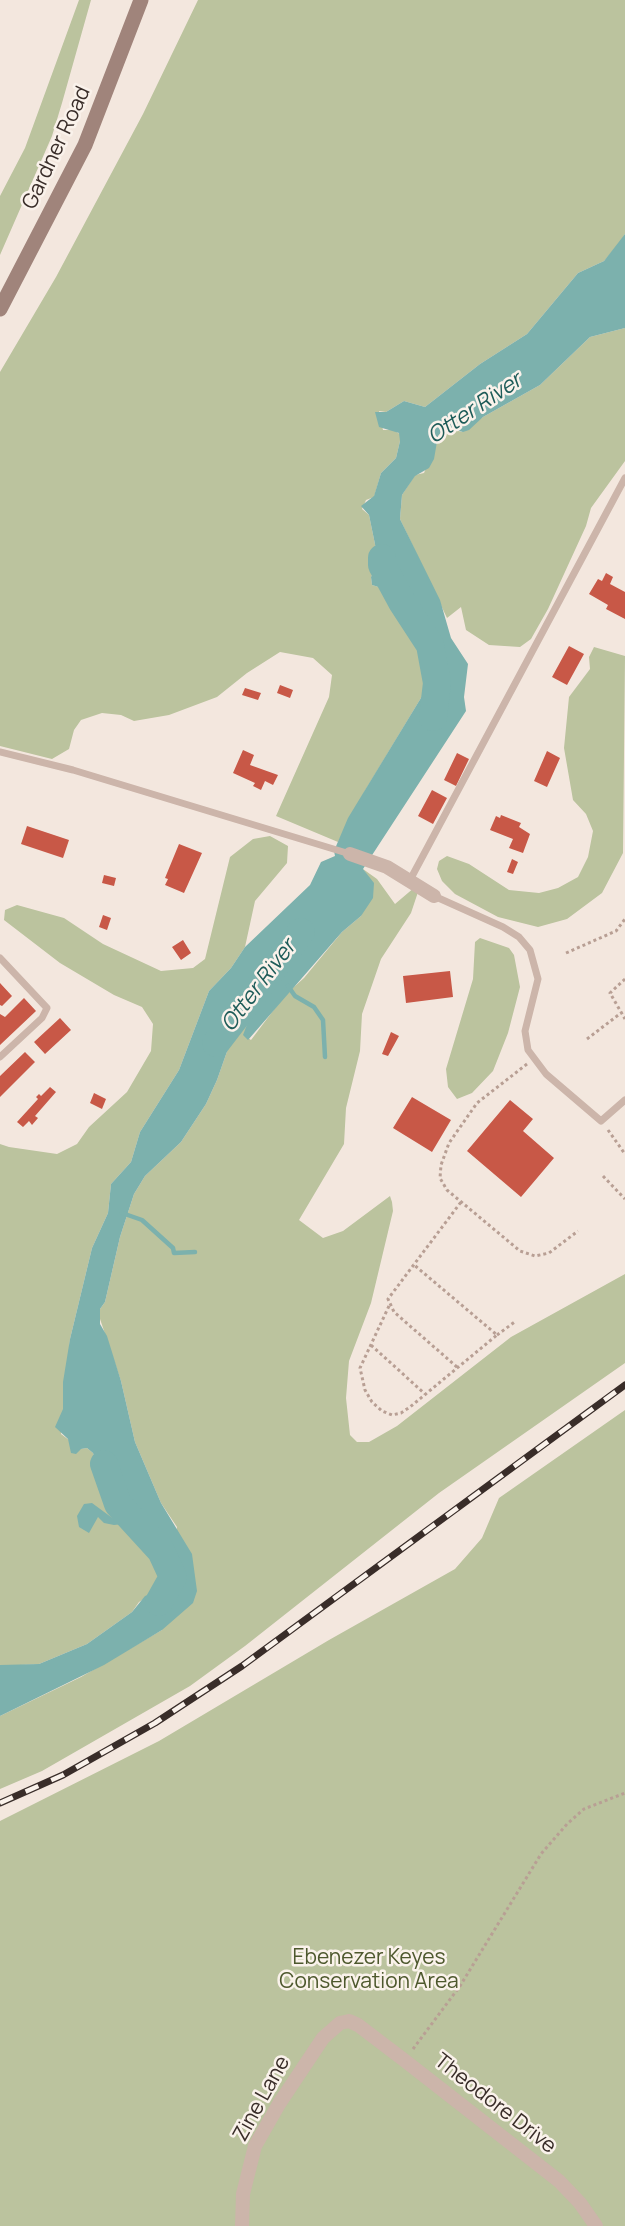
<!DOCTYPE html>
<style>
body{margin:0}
canvas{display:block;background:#f3e7de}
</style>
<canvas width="625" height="2226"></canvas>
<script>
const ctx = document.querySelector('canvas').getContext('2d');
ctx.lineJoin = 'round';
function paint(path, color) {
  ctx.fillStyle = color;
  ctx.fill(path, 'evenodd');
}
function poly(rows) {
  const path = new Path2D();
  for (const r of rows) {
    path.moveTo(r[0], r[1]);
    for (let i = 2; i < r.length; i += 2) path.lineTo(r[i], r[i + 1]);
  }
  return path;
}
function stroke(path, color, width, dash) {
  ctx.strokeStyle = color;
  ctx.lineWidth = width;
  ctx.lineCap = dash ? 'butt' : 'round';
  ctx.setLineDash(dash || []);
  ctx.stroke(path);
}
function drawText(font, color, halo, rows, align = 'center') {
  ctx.font = font + ' Manrope,sans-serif';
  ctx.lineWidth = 5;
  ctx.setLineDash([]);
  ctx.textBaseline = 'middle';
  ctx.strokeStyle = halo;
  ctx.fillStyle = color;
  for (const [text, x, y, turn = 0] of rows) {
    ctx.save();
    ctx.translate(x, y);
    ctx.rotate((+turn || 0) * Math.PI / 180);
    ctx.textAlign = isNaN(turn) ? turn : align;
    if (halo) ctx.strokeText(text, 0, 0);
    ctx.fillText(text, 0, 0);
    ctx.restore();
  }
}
const green = poly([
 [79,0,91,0,62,103,52,136,0,255,0,196,25,148],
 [198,0,625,0,625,234,620,243,604,261,578,273,527,334,480,364,425,407,404,401,386,412,379,411,383,430,393,430,400,434,400,441,396,458,381,473,374,497,366,500,362,509,369,515,377,554,378,563,371,577,372,585,392,591,411,603,429,639,435,662,433,670,436,673,442,669,441,675,427,688,366,789,338,842,276,816,329,697,332,675,313,658,280,652,247,673,217,697,169,715,134,721,121,715,102,713,81,720,74,730,69,749,52,759,0,746,0,372,56,277,143,114],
 [625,328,625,461,591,508,586,526,548,609,531,639,520,647,489,645,466,630,461,607,447,618,400,519,402,495,415,475,424,473,442,431,448,428,462,432,483,417,540,385,590,337],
 [594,647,625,656,623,853,602,893,567,919,538,927,498,917,455,894,442,881,437,869,439,861,447,856,469,864,509,890,539,893,558,888,578,877,588,857,593,831,586,814,573,800,564,748,569,697,590,669,589,657],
 [270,836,288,846,287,863,255,901,245,947,231,968,209,991,179,1070,140,1132,131,1162,111,1184,108,1213,92,1248,70,1339,61,1434,81,1449,87,1448,93,1453,105,1483,114,1496,143,1526,162,1540,169,1565,167,1575,153,1593,139,1602,132,1612,87,1644,39,1664,2,1666,0,1665,0,1144,9,1147,57,1154,77,1144,89,1127,127,1092,151,1051,153,1024,142,1007,114,995,60,963,4,920,5,910,17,905,64,918,103,944,161,971,193,968,205,959,230,857,253,839],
 [363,869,377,879,395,904,415,887,418,892,411,913,381,959,362,1014,360,1051,346,1108,344,1144,299,1220,323,1238,343,1231,390,1196,392,1202,393,1211,371,1303,349,1361,346,1398,350,1435,357,1442,369,1442,397,1426,511,1337,625,1274,625,1363,439,1493,245,1646,190,1686,42,1771,0,1789,0,1716,81,1677,162,1630,177,1527,161,1503,135,1442,121,1381,99,1316,100,1309,105,1302,120,1237,134,1194,145,1176,181,1142,206,1104,217,1080,249,989,264,967,273,959,282,963,267,993,253,1010,244,1035,251,1040,285,995,304,978,342,932,361,916,369,878],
 [480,938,509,948,514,955,520,987,508,1033,493,1071,472,1093,457,1099,448,1087,446,1069,473,979,475,942],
 [625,1410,625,2226,0,2226,0,1821,159,1741,329,1640,455,1569,482,1538,499,1498]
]);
const water = poly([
 [625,234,625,328,590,337,540,385,483,417,469,430,463,432,448,428,442,431,438,436,434,459,429,468,415,476,402,495,400,519,440,600,451,638,468,664,464,697,466,711,363,869,374,883,373,898,361,916,342,932,248,1040,243,1035,253,1009,267,993,282,963,273,960,249,989,217,1080,206,1104,181,1142,145,1176,134,1194,120,1237,105,1302,100,1309,100,1324,107,1336,121,1381,135,1442,161,1503,192,1554,197,1591,193,1603,162,1630,104,1665,0,1716,0,1665,39,1664,87,1644,132,1612,145,1596,153,1593,167,1575,169,1565,162,1540,136,1518,123,1524,114,1525,104,1523,98,1517,89,1533,79,1527,77,1516,84,1504,92,1503,115,1520,124,1517,126,1511,105,1483,93,1453,87,1448,81,1449,76,1454,71,1453,68,1439,55,1427,63,1409,63,1382,70,1339,92,1248,108,1213,111,1184,131,1162,140,1132,179,1070,209,991,231,968,245,947,310,885,321,862,335,856,334,851,348,818,427,688,441,675,441,668,434,674,435,662,429,639,411,603,392,591,372,585,371,577,378,563,377,554,369,515,361,506,374,496,381,473,396,458,400,441,399,433,379,427,375,412,386,412,404,401,425,407,480,364,527,334,578,273,604,261]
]);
const stream = poly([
 [288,986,295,996,314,1007,323,1020,325,1057],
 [122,1213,142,1220,173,1248,174,1253,195,1252]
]);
const river = poly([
 [382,558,382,565,402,602,430,645,437,683,433,717],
 [216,1043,301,932],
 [104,1464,118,1504,161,1551,173,1577,159,1602]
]);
const building = poly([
 [606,573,613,577,610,584,625,592,625,619,606,609,608,605,589,594,598,579,602,581],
 [569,646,584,654,567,685,552,677],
 [280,685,293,690,290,698,277,693],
 [245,688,261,693,258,700,242,695],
 [243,750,254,755,250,765,278,775,273,785,265,781,261,790,253,786,255,783,233,773],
 [547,751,560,758,547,787,534,781],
 [457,753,469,759,456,786,444,780],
 [432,790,447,798,433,824,418,816],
 [501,815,521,823,519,827,530,834,523,853,509,848,513,839,490,830,496,816,500,818],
 [27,826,69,840,63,858,21,844],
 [179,844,202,853,184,893,165,885,168,879,165,878],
 [512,859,518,862,513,874,507,872],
 [104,875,116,878,114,886,102,883],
 [103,915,111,918,107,930,99,927],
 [183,940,191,953,181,960,172,947],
 [450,971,453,997,406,1003,403,976],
 [0,983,12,996,2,1006,0,1005],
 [24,998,36,1011,0,1045,0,1014,5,1017],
 [60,1018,71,1030,45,1054,34,1042],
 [391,1032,399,1036,388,1056,382,1054],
 [25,1052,35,1062,0,1097,0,1076],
 [50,1087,56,1092,35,1116,38,1118,32,1125,29,1121,23,1127,17,1122,38,1099,36,1097,39,1094,41,1096],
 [94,1093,106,1099,102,1109,90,1103],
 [412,1097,451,1120,432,1152,393,1128],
 [510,1100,533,1119,523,1131,554,1158,521,1197,467,1151]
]);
const path = poly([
 [566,953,616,931,625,919],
 [625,979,610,993,625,1019],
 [587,1039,621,1013],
 [527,1064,477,1103,449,1143,441,1165,440,1178,447,1190,520,1251,535,1256,549,1253,578,1231],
 [608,1130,625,1154],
 [603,1176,625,1199],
 [389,1306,360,1368,365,1390,372,1402,382,1411,392,1415,401,1413,410,1407,497,1335,413,1264],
 [497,1335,516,1321],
 [371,1345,425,1394],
 [457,1367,394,1312,388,1299,461,1202],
 [413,2049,460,1986,541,1854,567,1824,584,1809,625,1793]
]);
const lane = poly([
 [0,752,73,770,350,854],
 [410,880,625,478],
 [434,896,503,927,519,937,530,950,538,979,525,1031,528,1050,546,1074,601,1121,625,1100],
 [0,958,47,1008,42,1018,0,1057]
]);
const street = poly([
 [350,854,387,867,434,896],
 [242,2226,243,2194,255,2146,279,2104,323,2038,340,2023,349,2021,358,2025,404,2060,559,2181,580,2203,596,2226]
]);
const secondary = poly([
 [0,309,85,145,141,0]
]);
const rail = poly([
 [0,1803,63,1775,155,1723,242,1666,625,1385]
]);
const streetNames = [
 ["Gardner Road",57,148,-65],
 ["Zine Lane",262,2099,-61],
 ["Theodore Drive",495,2104,38]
];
const parkNames = [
 ["Ebenezer Keyes",369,1958],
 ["Conservation Area",369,1982]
];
const waterNames = [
 ["Otter River",475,409,-34],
 ["Otter River",259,986,-53]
];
paint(green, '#bbc39e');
paint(water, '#7cb1ad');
stroke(stream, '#7cb1ad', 4.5);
stroke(river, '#7cb1ad', 28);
paint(building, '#c85847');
stroke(path, '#b89f94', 3, [3, 3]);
stroke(lane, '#ccb5aa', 7);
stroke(street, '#ccb5aa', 14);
stroke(secondary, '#a0847b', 15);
stroke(rail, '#392d29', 7);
stroke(rail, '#faf2eb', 4.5, [14]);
drawText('21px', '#392d29', '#faf2eb', streetNames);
drawText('21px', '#4d582d', '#faf2eb', parkNames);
drawText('italic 22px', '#1e5c59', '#faf2eb', waterNames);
</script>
